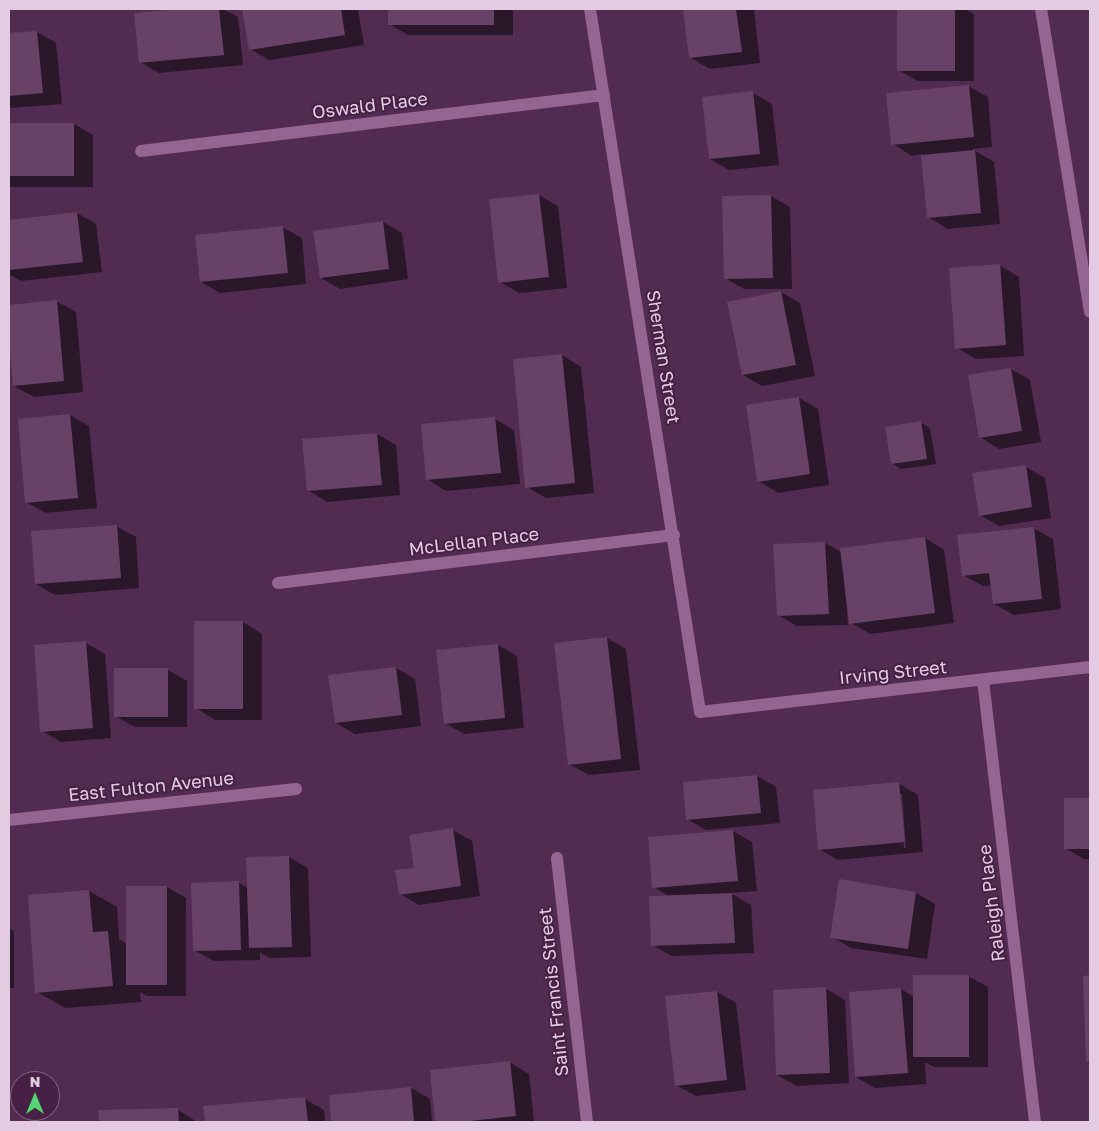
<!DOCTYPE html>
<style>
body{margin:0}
#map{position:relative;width:1099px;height:1131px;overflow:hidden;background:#512b50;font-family:"Golos Text",sans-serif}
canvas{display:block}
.frame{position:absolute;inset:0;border:10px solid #e3cce2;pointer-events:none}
.north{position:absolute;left:10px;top:1071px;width:50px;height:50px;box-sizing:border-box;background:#462145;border:1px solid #856584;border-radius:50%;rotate:0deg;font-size:14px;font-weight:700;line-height:20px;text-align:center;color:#e3cce2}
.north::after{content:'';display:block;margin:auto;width:18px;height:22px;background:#53d672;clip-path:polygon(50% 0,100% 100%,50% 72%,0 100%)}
</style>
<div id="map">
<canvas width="1099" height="1131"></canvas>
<div class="frame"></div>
<div class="north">N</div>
</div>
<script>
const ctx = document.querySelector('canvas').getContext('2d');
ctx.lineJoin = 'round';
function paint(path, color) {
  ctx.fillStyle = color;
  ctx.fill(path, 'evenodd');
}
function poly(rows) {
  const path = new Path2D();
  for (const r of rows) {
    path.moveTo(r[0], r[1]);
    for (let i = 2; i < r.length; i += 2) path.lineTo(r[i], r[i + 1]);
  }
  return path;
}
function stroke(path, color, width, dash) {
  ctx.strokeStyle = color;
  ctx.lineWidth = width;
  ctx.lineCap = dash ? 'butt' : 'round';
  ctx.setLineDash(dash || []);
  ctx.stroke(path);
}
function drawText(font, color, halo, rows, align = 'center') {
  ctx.font = font + ' "Golos Text",sans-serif';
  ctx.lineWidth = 4;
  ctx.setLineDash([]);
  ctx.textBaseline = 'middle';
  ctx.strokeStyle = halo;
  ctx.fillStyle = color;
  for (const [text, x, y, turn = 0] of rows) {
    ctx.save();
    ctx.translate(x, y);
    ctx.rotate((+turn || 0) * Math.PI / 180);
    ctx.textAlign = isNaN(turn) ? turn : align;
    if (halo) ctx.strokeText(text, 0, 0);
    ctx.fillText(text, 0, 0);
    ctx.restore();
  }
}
const shadow = poly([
 [192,9,223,9,238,17,243,65,159,73,140,62,135,14],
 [244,9,358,9,364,45,269,60,250,49],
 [389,9,513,9,513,35,408,35,389,24],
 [685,9,754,9,760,63,710,69,691,58],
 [898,9,965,9,974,14,974,81,918,81,898,70],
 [37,32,56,43,62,104,9,108,9,35],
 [968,86,988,97,992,147,972,149,994,162,1000,224,948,229,928,217,922,154,912,156,893,144],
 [753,93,772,104,779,165,729,170,710,159],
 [9,124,74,124,93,135,93,187,9,187],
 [539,195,558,206,567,288,519,293,500,282],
 [771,196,790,207,792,289,744,289,725,278],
 [77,213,96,224,102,272,21,281,9,274,9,221],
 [383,222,402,233,408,279,340,289,321,278],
 [282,227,302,238,306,284,220,293,201,282],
 [999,265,1019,277,1024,356,976,359,957,348],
 [781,292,800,303,815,376,762,386,743,375],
 [56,301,76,312,83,392,34,397,14,386,9,306],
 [562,355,581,367,594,493,546,498,527,487],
 [1011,369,1030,380,1041,442,999,449,980,437],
 [799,398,818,409,829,485,778,493,759,481],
 [70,415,89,426,97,508,46,513,26,502],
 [495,419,514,430,520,484,446,491,427,479],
 [921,423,930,428,936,464,901,469,892,463],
 [377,434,396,445,400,495,327,502,308,490],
 [1026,467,1045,478,1051,518,999,526,980,515],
 [116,526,136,537,139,588,55,595,36,584],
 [1033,528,1053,539,1061,609,1014,615,994,604,992,585,983,586,963,575],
 [925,538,944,550,954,623,870,634,851,623,849,611,847,611,848,625,797,626,778,615,825,543,841,552],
 [243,622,262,634,262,720,215,720,196,708],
 [607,638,626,649,640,770,589,775,569,764],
 [86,643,105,654,111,738,61,742,42,731],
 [498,645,517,656,524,728,464,734,445,723],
 [396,668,415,679,421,726,355,734,336,723],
 [115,670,168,670,187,681,187,727,135,727,115,716],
 [757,776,776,787,780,823,706,830,687,819],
 [899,784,918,795,923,852,838,860,819,849],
 [899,794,902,794,906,848,904,848],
 [1065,800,1090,800,1090,859,1084,859,1065,848],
 [453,830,472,841,480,896,419,905,400,894],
 [733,831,752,842,757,891,730,893,751,905,754,953,672,956,652,945,670,897,654,887],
 [289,857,308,868,311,957,270,958,260,953,260,960,214,961,194,950,239,883,248,888],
 [840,881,916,893,935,904,927,959,851,948,832,937],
 [167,887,186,898,186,996,147,996,140,992,141,1002,65,1008,37,992,89,891,117,907,119,939,127,944],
 [9,928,14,931,14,988,9,988],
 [968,976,988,987,988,1067,934,1067,925,1062,926,1084,875,1088,856,1077,901,989,914,997],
 [1084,977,1090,977,1090,1063,1088,1062],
 [826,989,845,1000,849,1083,797,1086,777,1075],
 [717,992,736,1003,746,1090,696,1096,676,1085],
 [509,1062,529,1074,534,1122,437,1122,431,1071],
 [411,1088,430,1099,432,1122,333,1122,330,1096],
 [305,1099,324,1110,325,1122,206,1122,205,1108],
 [178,1110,197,1122,100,1122,100,1112]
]);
const building = poly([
 [179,9,219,9,224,55,139,63,134,13],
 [242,9,341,9,345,35,249,50],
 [388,9,494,9,494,25,388,25],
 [683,9,736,9,742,52,689,58],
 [897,9,955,9,955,71,897,71],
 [37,31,43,93,9,96,9,33],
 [969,85,974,137,891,145,886,93],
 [753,91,760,154,709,159,702,97],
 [9,123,74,123,74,176,9,176],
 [975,150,981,213,927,218,921,155],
 [539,194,549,277,498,283,489,199],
 [771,195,773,278,724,279,722,196],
 [77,212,83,262,9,270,9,220],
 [383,221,389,269,320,278,313,231],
 [283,226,288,273,200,282,195,235],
 [1000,264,1006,345,955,349,949,268],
 [781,291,796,365,742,375,727,302],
 [57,300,64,381,13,386,9,340,9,305],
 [562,354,575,483,525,488,513,359],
 [1011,368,1022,431,979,438,968,375],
 [799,397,810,474,757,482,746,405],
 [70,414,78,498,25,503,18,419],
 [495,417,501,473,426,480,421,424],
 [921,421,927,459,891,464,885,427],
 [377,433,382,485,307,491,302,439],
 [1026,465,1032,507,979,516,972,473],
 [117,525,121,578,35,584,31,531],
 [1034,527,1042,599,993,604,989,573,962,576,957,535],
 [925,537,935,613,849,624,840,548],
 [825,542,829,614,777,616,773,544],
 [194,621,243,621,243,709,194,709],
 [607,637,621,759,568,765,554,643],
 [86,641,93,728,40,732,34,645],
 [498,644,505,718,444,724,436,650],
 [396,667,402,715,335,723,328,675],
 [114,668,168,668,168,717,114,717],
 [757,775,761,813,686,820,683,782],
 [899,782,905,842,818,850,813,790],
 [1064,798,1090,798,1090,849,1064,849],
 [453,828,461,886,399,895,395,870,414,868,409,835],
 [733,830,738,881,652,888,648,837],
 [289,856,292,947,249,948,246,857],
 [839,879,916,892,908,949,830,938],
 [239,881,241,950,193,951,191,883],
 [126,886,167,886,167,985,126,985],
 [89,890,93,932,108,931,113,986,35,993,28,895],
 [732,893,735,943,651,946,649,896],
 [913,975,969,975,969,1057,913,1057],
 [1090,975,1090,1062,1086,1062,1083,976],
 [826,987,830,1073,776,1075,773,990],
 [901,988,908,1073,855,1077,849,992],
 [717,991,727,1080,675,1086,665,996],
 [510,1061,516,1116,461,1122,435,1122,430,1070],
 [411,1087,414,1122,331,1122,329,1095],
 [305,1097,308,1122,205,1122,203,1106],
 [178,1108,179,1122,99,1122,98,1110]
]);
const minor = poly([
 [590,9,700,712,1090,667],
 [1041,9,1090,312],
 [141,151,604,95],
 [278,583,674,535],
 [983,680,1035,1122],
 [9,820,296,789],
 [557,858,587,1122]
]);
const streetNames = [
 ["Oswald Place",370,106,-7],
 ["Sherman Street",663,357,81],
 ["McLellan Place",474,542,-7],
 ["Irving Street",893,673,-6],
 ["East Fulton Avenue",151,787,-6],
 ["Raleigh Place",992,903,-97],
 ["Saint Francis Street",554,992,-96]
];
paint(shadow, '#0007');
paint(building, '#684167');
stroke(minor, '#956592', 12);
drawText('18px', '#e3cce2', '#462145', streetNames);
</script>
